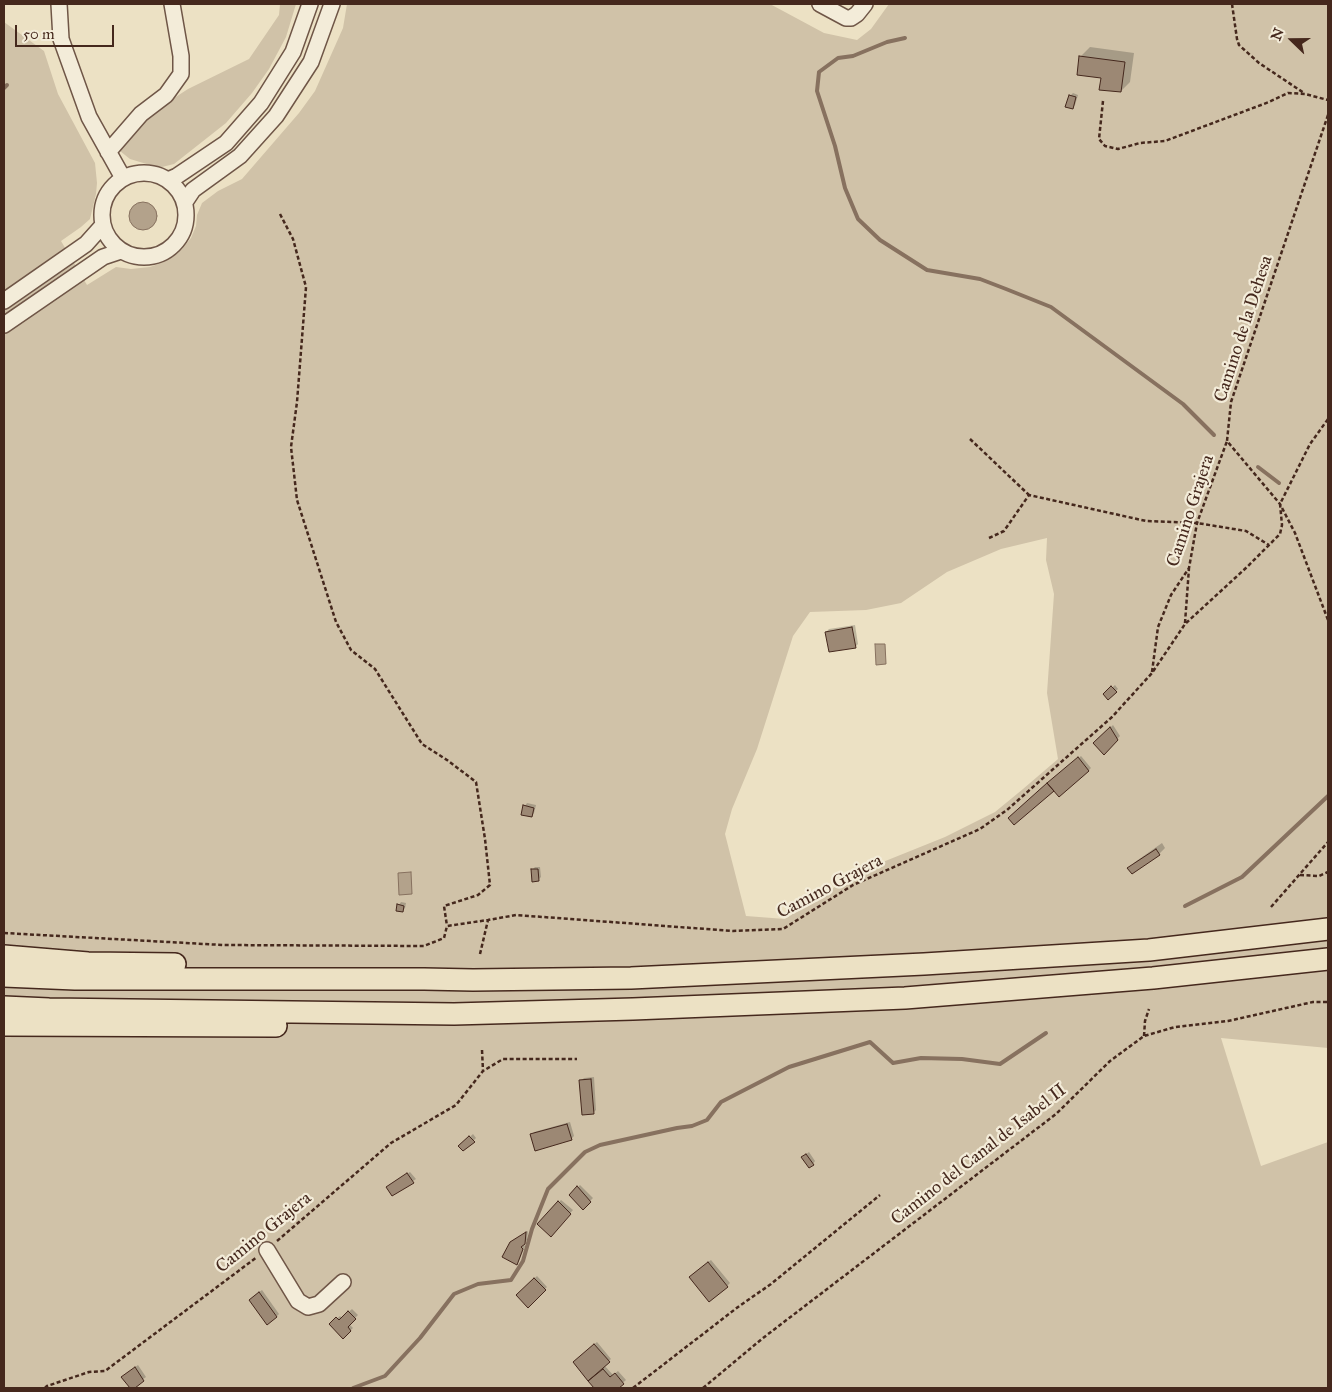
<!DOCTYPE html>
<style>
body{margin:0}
#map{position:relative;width:1332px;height:1392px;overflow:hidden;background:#ece1c4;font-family:"IM FELL Great Primer",serif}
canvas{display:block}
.frame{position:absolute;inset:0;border:5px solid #45281d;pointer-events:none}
.north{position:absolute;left:1267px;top:15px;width:50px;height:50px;-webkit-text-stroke:4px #f3ecd9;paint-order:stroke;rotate:292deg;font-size:14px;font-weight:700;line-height:20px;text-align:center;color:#45281d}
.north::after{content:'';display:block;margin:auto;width:18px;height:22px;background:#45281d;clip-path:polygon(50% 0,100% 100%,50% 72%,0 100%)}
.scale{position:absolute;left:15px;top:25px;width:99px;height:22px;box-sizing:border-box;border:2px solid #45281d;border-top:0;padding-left:6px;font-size:15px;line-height:18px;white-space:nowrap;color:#45281d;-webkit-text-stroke:4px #f3ecd9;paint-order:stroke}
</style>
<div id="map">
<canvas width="1332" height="1392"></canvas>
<div class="frame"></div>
<div class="north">N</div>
<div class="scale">50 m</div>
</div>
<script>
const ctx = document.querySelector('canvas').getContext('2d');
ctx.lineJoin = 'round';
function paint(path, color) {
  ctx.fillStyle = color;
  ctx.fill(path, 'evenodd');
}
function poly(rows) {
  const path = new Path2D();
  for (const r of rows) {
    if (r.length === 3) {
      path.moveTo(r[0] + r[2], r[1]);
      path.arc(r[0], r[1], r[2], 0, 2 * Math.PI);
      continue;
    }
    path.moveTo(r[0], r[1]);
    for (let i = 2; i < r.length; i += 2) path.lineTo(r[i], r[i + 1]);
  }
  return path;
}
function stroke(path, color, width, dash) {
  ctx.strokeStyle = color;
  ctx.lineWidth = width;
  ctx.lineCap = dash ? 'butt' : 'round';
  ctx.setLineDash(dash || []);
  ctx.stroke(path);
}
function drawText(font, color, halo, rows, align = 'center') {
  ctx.font = font + ' "IM FELL Great Primer",serif';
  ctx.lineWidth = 4.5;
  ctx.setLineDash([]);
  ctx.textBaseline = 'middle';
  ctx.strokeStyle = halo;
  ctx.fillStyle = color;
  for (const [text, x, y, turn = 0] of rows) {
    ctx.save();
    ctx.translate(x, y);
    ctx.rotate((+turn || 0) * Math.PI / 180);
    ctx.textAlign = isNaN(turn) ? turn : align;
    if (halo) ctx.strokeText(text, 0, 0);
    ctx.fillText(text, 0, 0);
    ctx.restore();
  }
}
const green = poly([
 [280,4,296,4,286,37,269,69,252,93,226,123,174,164,162,167,150,165,130,159,120,151,145,117,188,89,249,59,279,15],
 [347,4,770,4,824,33,857,40,871,29,889,4,1328,4,1328,1048,1221,1038,1261,1166,1328,1142,1328,1388,4,1388,4,22,44,51,58,94,95,163,97,183,96,194,90,219,81,227,61,241,87,285,116,267,131,269,150,267,164,262,182,249,191,238,196,226,197,215,202,203,218,191,242,179,299,113,315,91,343,28],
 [1047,538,1046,560,1054,594,1047,693,1058,759,1023,789,995,812,945,837,858,872,785,919,746,916,725,834,732,809,757,749,793,636,810,612,866,610,901,603,947,572,1001,549]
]);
const water = poly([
 [143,216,14],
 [875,644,885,644,886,664,876,665,875,644],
 [411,872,412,894,399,895,398,873,411,872]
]);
const shadow = poly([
 [1090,47,1134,53,1130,82,1121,91,1102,77,1080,57],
 [1073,93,1078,95,1075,105,1073,108,1070,96],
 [855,625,858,644,855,647,826,632,829,629],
 [1115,685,1118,689,1108,698,1105,694],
 [1113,725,1120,736,1104,753,1095,743],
 [1081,756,1091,768,1089,770,1059,795,1054,789,1012,815],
 [527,803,536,805,534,813,532,816,525,806],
 [1162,843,1165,848,1159,854,1132,872,1129,868,1135,862],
 [535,867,540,867,541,877,538,880,532,870],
 [401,902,406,903,405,908,403,910,399,905],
 [594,1077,596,1110,593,1113,581,1081,584,1078],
 [570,1122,574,1136,571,1139,532,1135,534,1132],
 [473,1134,476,1138,464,1150,460,1146],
 [809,1152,815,1161,813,1164,805,1155],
 [410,1172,416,1179,392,1195,390,1185],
 [580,1185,593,1198,583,1208,570,1195],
 [561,1200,573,1210,551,1235,539,1224],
 [528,1231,527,1240,523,1244,525,1246,519,1261,517,1264,514,1240],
 [711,1260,730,1283,727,1286,693,1274],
 [537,1276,547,1287,528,1306,517,1295],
 [262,1290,279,1314,277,1316,253,1297],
 [352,1309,358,1315,349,1324,353,1328,343,1337,331,1324,340,1316,342,1318],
 [597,1342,611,1359,604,1365,613,1375,618,1371,626,1380,617,1388,596,1388,574,1362],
 [138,1365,146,1377,131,1388,123,1377]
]);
const stream = poly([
 [905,38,887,42,853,56,838,58,819,72,817,91,835,146,845,188,858,219,880,240,927,270,980,279,1006,289,1051,307,1183,404,1214,435],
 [4,88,7,85],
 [1258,467,1279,483],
 [1185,906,1242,877,1328,796],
 [353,1388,385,1376,420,1338,454,1294,478,1284,511,1280,523,1261,532,1229,548,1189,585,1152,600,1145,677,1128,692,1126,707,1120,721,1102,789,1067,870,1042,893,1063,921,1058,962,1059,1000,1064,1046,1033]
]);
const building = poly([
 [1079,56,1125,62,1121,92,1099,90,1101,78,1077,75,1079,56],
 [1069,95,1076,97,1073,109,1065,107,1069,95],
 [852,627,856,648,829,652,825,632,852,627],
 [1111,686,1117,692,1108,700,1103,694,1111,686],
 [1110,727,1118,740,1104,755,1093,743,1110,727],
 [1078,757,1089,771,1059,797,1047,783,1078,757],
 [1047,783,1054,791,1014,825,1008,818,1047,783],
 [523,805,534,808,532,817,521,815,523,805],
 [1156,849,1160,855,1132,874,1127,868,1156,849],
 [531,869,538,869,539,881,532,882,531,869],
 [397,904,404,906,403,912,396,911,397,904],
 [591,1079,594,1114,582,1115,579,1080,591,1079],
 [567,1124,572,1140,535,1151,530,1134,567,1124],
 [469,1136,475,1142,463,1151,458,1146,469,1136],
 [806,1154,814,1165,809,1168,801,1157,806,1154],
 [407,1173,414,1183,392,1196,386,1187,407,1173],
 [577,1186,591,1202,583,1210,569,1195,577,1186],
 [558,1201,571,1214,551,1237,537,1224,558,1201],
 [526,1232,525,1244,521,1247,523,1249,517,1265,502,1257,510,1242,526,1232],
 [708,1262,728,1287,709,1302,689,1277,708,1262],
 [534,1278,546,1290,528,1308,516,1295,534,1278],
 [259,1292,277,1317,267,1325,249,1300,259,1292],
 [348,1311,356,1319,348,1327,351,1331,343,1339,329,1324,336,1317,339,1320,348,1311],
 [594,1344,610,1362,588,1381,573,1362,594,1344],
 [135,1367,144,1381,135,1388,130,1388,121,1377,135,1367],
 [603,1369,610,1377,615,1373,624,1384,619,1388,594,1388,588,1381,603,1369]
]);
const path = poly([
 [1232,4,1237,39,1239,45,1259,63,1304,93],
 [1103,101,1099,139,1105,146,1118,149,1140,143,1165,141,1269,102,1288,93,1305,94,1328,100],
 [1328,115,1231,402,1227,441,1280,504,1295,533,1328,620],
 [280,214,293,239,306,287,297,402,291,447,297,500,336,622,351,650,375,669,422,744,447,760,476,782,485,839,490,885,478,895,444,906,447,926],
 [970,439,1029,495],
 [989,538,1004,531,1029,495,1146,521,1197,523,1246,531,1269,545],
 [1185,623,1189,568],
 [1152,672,1158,627,1171,595,1189,568,1197,523,1227,441],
 [1300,875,1319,876,1328,872],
 [1271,907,1328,842],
 [4,933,223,945,424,946,444,938,447,926,488,920,516,915,733,931,783,929,853,885,980,829,1007,810,1112,717,1152,673,1185,624,1247,567,1280,534,1282,525,1280,504,1310,444,1328,419],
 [480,954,488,920],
 [1144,1036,1145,1021,1149,1009],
 [482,1050,483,1071],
 [277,1241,391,1143,456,1105,483,1071,503,1059,577,1059],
 [45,1388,47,1386,89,1372,105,1371,257,1257],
 [633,1388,738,1307,771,1284,880,1195],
 [703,1388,763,1338,1056,1114,1110,1061,1144,1036,1175,1027,1228,1021,1313,1002,1328,1002]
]);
const minor = poly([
 [59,4,61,39,89,117,123,178],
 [820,4,846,18,851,18,857,14,865,4],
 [108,152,141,114,166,95,181,74,181,56,172,4],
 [144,215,42],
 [168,180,177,176,226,143,261,103,293,52,310,4],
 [185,202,193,190,240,156,276,116,311,62,332,4],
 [4,301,86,244,103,225],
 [4,325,103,257,121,251],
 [267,1250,298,1301,308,1307,319,1304,343,1282]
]);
const highway = poly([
 [4,956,88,963,175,964],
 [4,976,75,979,424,979,473,980,631,978,924,964,1149,950,1328,929],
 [4,1007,49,1009,454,1014,633,1009,905,998,1153,978,1328,959],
 [4,1025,276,1026]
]);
const streetNames = [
 ["Camino de la Dehesa",1244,329,-72],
 ["Camino Grajera",1191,511,-72],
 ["Camino Grajera",830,887,-28],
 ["Camino del Canal de Isabel II",979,1155,-38],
 ["Camino Grajera",264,1233,-39]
];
paint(green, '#d0c2a8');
paint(water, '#b3a28b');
stroke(water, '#87715f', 1);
paint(shadow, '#0003');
stroke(stream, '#87715f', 4);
paint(building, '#9c8874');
stroke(building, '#45281d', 1);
stroke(minor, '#6f5647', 18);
stroke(highway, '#45281d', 24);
stroke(path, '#45281d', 2.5, [4, 2.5]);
stroke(minor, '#f3ecd9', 15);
stroke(highway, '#ece1c4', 21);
drawText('18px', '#45281d', '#f3ecd9', streetNames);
</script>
